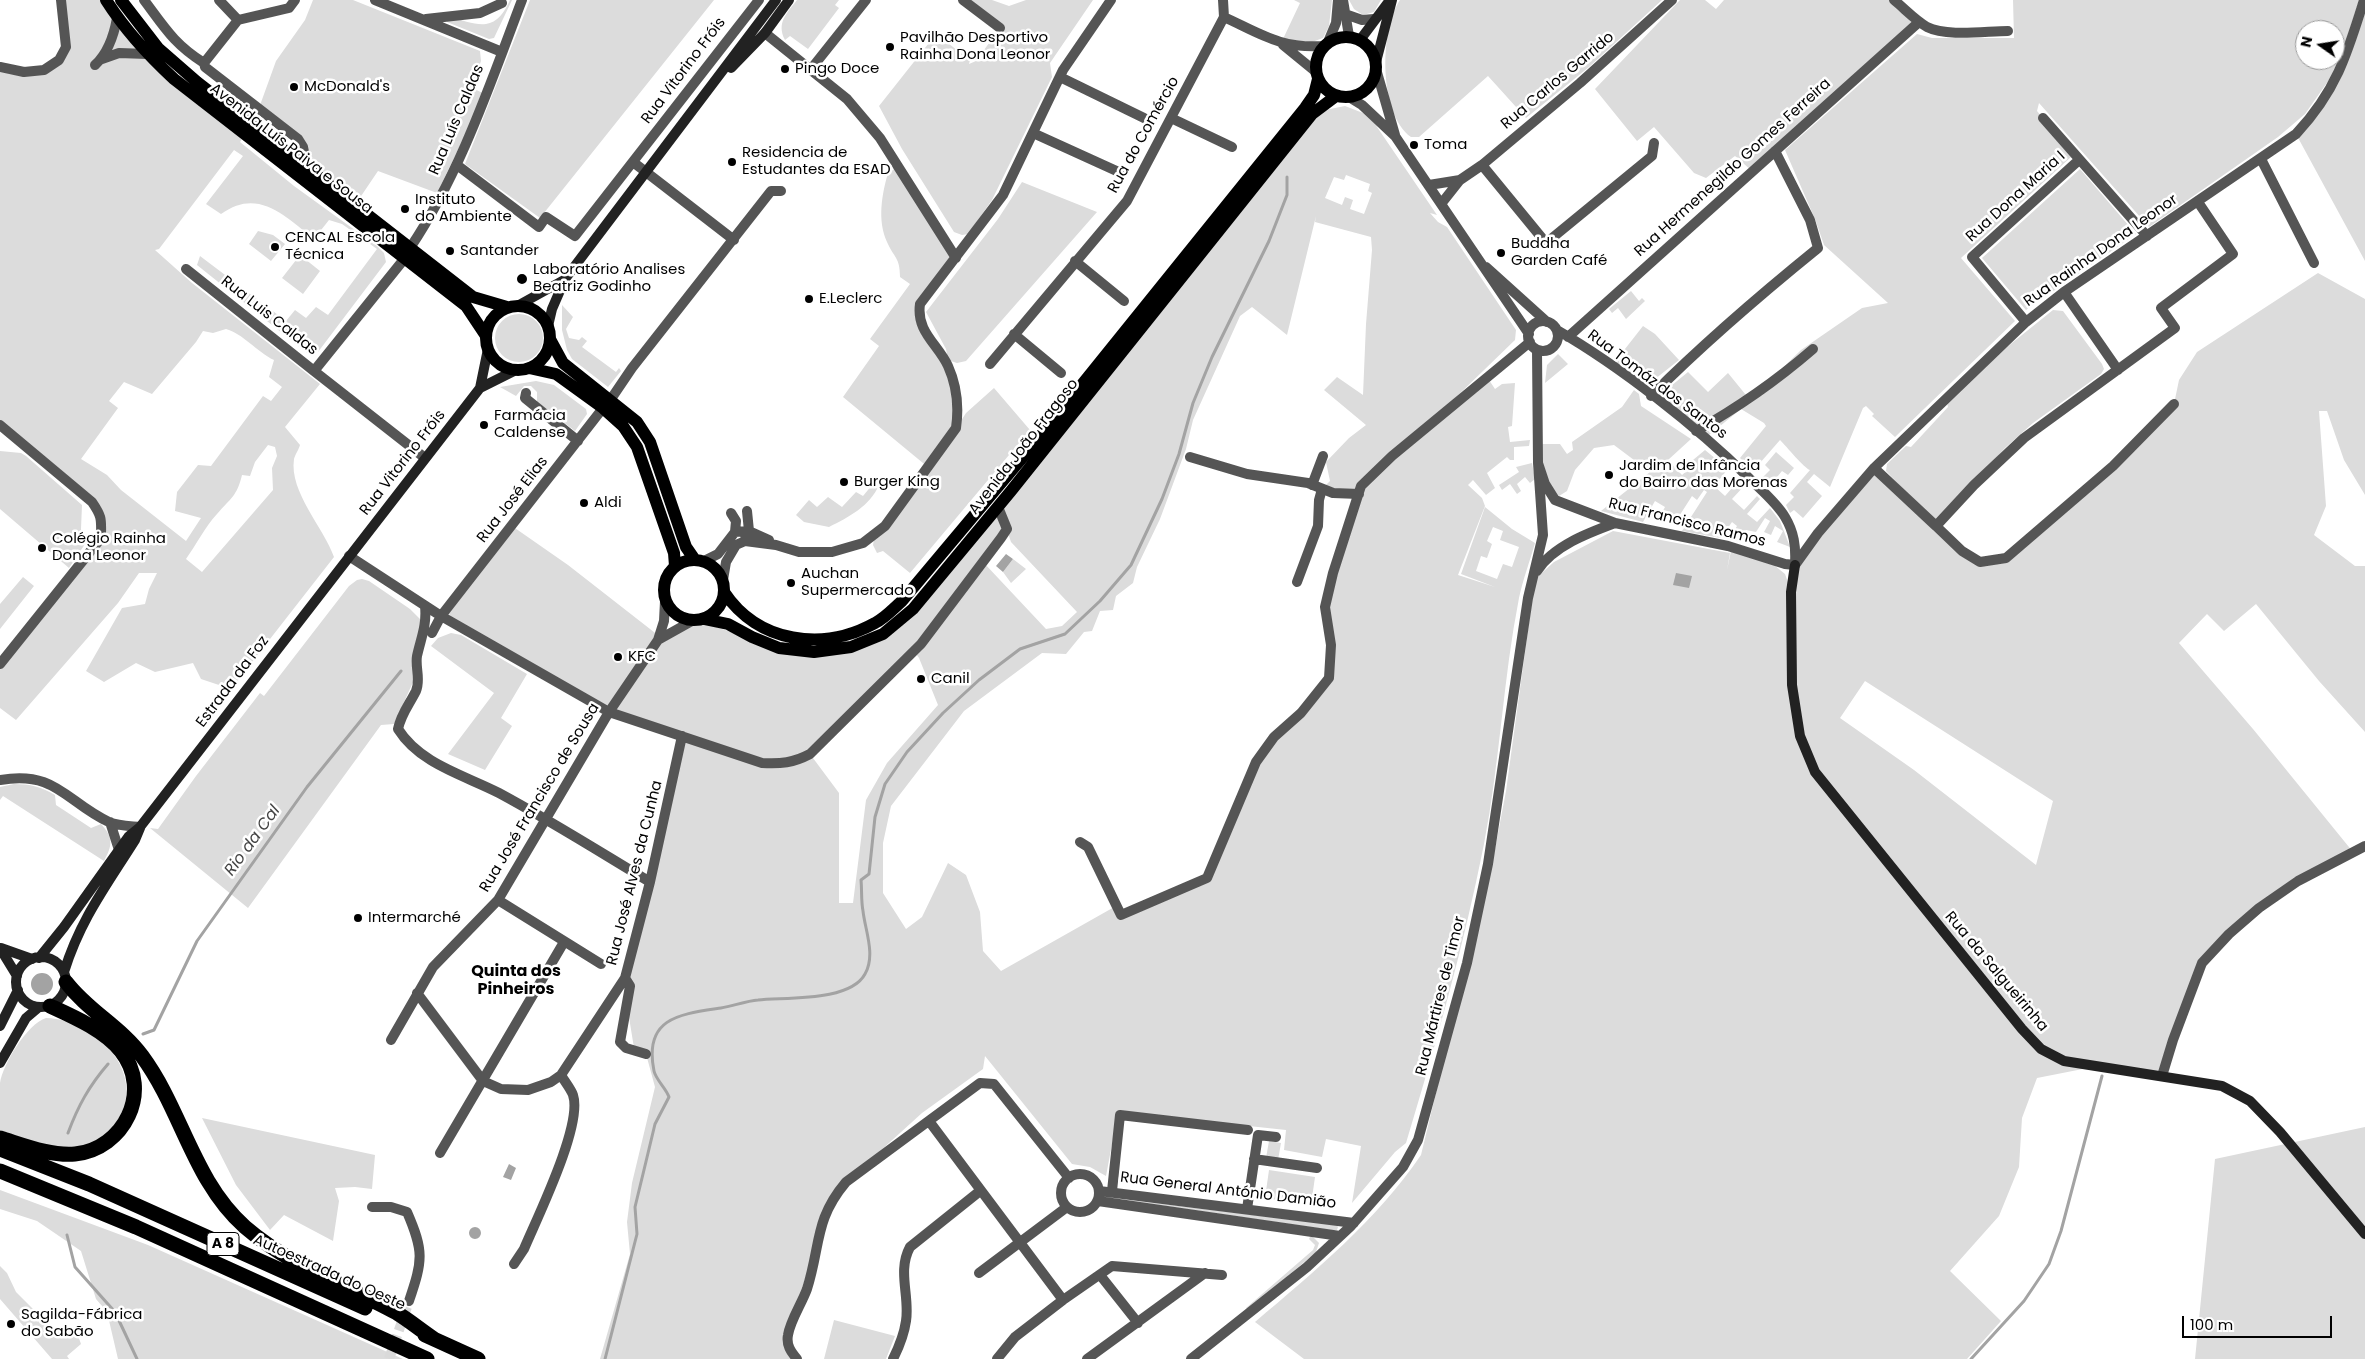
<!DOCTYPE html>
<html>
<head>
<meta charset="utf-8">
<style>
	body { margin:0 }
	#map { position:relative; width:2365px; height:1359px; overflow:hidden; background:#fff; font-family:Poppins,sans-serif }
	canvas { display:block }
	.north { position:absolute; left:2295px; top:20px; width:50px; height:50px; box-sizing:border-box; background:#fff; border:1px solid #999; border-radius:50%; rotate:283deg; font-size:14px; font-weight:700; line-height:20px; text-align:center; color:#000 }
	.north::after { content:''; display:block; margin:auto; width:18px; height:22px; background:#000; clip-path:polygon(50% 0,100% 100%,50% 72%,0 100%) }
	.scale { position:absolute; left:2182px; top:1316px; width:150px; height:22px; box-sizing:border-box; border:2px solid #000; border-top:0; padding-left:6px; font-size:15px; line-height:18px; white-space:nowrap; color:#000; -webkit-text-stroke:4px #fff; paint-order:stroke }
</style>
</head>
<body>
<div id="map">
<canvas width="2365" height="1359"></canvas>
<div class="north">N</div>
<div class="scale">100 m</div>
</div>
<script>
const context = document.querySelector('canvas').getContext('2d');
context.lineJoin = 'round';
function fillPath(path, color) { context.fillStyle = color; context.fill(path, 'evenodd'); }
function strokePath(path, color, width, dash) { context.strokeStyle = color; context.lineWidth = width; context.lineCap = dash ? 'butt' : 'round'; context.setLineDash(dash || []); context.stroke(path); }
function drawText(font, color, halo, rows, align = 'center') {
  context.font = font + ' Poppins,sans-serif'; context.lineWidth = 5; context.setLineDash([]); context.textBaseline = 'middle'; context.strokeStyle = halo; context.fillStyle = color; for (const [text, x, y, turn = 0] of rows) {
    context.save(); context.translate(x, y); context.rotate((+turn || 0) * Math.PI / 180); context.textAlign = isNaN(turn) ? turn : align; if (halo) context.strokeText(text, 0, 0); context.fillText(text, 0, 0); context.restore();
  }
}
const green = new Path2D(`
	M61 0H106L147 54 245 134 240 142 294 186 377 246 384 253 386 262 318 352 307 353 197 265 200 256 286 321 295 310 306 318 316 307 328 315 377 249 342 224 329 220 314 239C285 216 258 187 221 214L206 204 243 156 234 150 159 249 155 250 192 283 320 384 285 427 300 445C299 449 295 455 294 459 289 492 324 528 334 557L231 689 201 679 193 663 155 672 136 663 104 682 86 671 122 608 145 604 149 589 157 573H139L118 603 16 720 0 708V664L101 538 100 513 0 425V70L42 71 61 56ZM226 329C242 333 257 352 274 360L269 377 282 387 271 401 263 396 211 466 198 465 177 492 175 511 201 518 186 541 121 490 107 475 81 459 118 408 109 401 124 382 152 394 196 342 203 331 213 333ZM268 445 275 447 277 456 272 468 273 490 202 572 186 559C196 545 205 527 217 514 231 498 237 496 242 475L250 476 255 462Z
	M313 0H353L480 51 481 61 472 88 485 94 437 193 378 171 355 205 307 167 303 147 259 108 276 61 305 20Z
	M510 0H512L494 38 489 39 447 22 448 16C478 25 495 34 510 0Z
	M530 0H714L540 218 465 164Z
	M797 0H839L835 5 839 8 808 49 790 36 785 40C776 23 787 13 797 0Z
	M967 0H992L1009 6 1026 0H1093L1050 63 1052 77 992 200 968 234 962 235 954 232 902 149 879 106 936 34 970 60 969 64 976 61 1000 28Z
	M1294 0H1332L1329 26 1323 38 1312 42 1283 39 1300 3Z
	M1349 0H1381L1374 12 1363 15 1354 9Z
	M1400 0H1662L1589 67 1526 118 1488 76 1419 137H1411C1379 114 1379 31 1400 0Z
	M1680 0H1705L1716 9 1724 0H1893L1919 22 1752 171 1735 156 1706 178 1694 173 1654 127 1637 141 1595 89Z
	M2013 0H2359L2338 67 2305 114 2278 137 2149 227 2039 103 2037 111 2043 118 2040 122 2071 157 1961 258 2015 321 1895 437 1872 416 1874 414 1866 406 1863 408 1830 487 1814 474 1807 482 1822 496 1803 518 1794 510 1790 513 1786 505 1794 497 1790 493 1810 470C1804 468 1787 447 1780 440L1753 471 1740 458 1766 426 1764 423 1741 409 1709 435 1660 395 1688 372 1708 392 1728 373 1750 400 1801 350 1862 308 1888 303 1824 245 1815 219 1785 150 1917 34 1932 38H2014ZM2305 30H2335V60H2305Z
	M2365 0V261L2296 134 2316 111Z
	M1345 106 1363 113 1375 124 1437 215 1430 213 1438 222 1447 227 1516 330 1515 340 1421 431 1487 377 1495 389 1502 384 1515 383 1512 426 1508 427 1510 442 1530 440 1529 446 1514 447V460H1510L1507 457 1487 473 1495 488 1486 495 1473 480 1468 485 1482 498 1485 506 1458 575 1495 587 1461 574 1485 507 1512 529 1535 543C1530 561 1523 579 1519 598 1503 679 1500 762 1484 844 1464 945 1436 1044 1406 1143L1395 1152 1352 1203 1361 1146 1326 1139 1322 1157 1284 1150 1286 1130 1118 1112 1106 1176 1090 1167 1072 1164 985 1056 983 1069 922 1113 846 1182 816 1243 788 1335 797 1359H600L630 1254 627 1222 632 1183 655 1087 646 1054 634 1048 628 1011 627 977 684 739 609 712 451 617 447 610 512 526 568 565 659 636 692 621H698L779 648 851 647 913 609 1302 127 1325 110ZM1346 175 1370 184 1368 191 1372 193 1364 214 1350 209 1353 200 1345 197 1342 205 1325 198 1334 177 1344 180ZM1316 216 1315 222 1371 237 1372 250 1366 324 1363 395 1337 377 1324 390 1366 425 1349 438 1326 462 1330 481 1322 489 1358 494 1325 607 1329 678 1256 762 1207 878 1121 914 1116 906 1001 971 983 951 980 912 966 875 948 863 922 917 906 929 883 893V843L891 806 964 711 1042 653 1066 654 1084 632 1092 631 1100 611 1113 610 1116 596 1133 583 1137 567 1160 519 1186 449 1193 420 1240 316 1252 307 1287 335ZM1493 527 1503 531 1500 540 1519 547 1512 567 1503 564 1497 579 1476 571 1481 556 1487 558 1492 544 1487 541ZM1007 530 1011 542 1077 612 1062 626 1046 629 984 563ZM914 651 919 658 938 705 887 763 866 800 853 903H839V793L810 754Z
	M899 166 956 258 919 309 948 365 957 427 966 413 994 388 1030 430 910 573 883 551 877 553 873 545 875 534 929 468 843 397 879 346 870 339 910 284 900 277C900 257 894 258 887 242 877 220 882 194 888 173Z
	M2080 169 2136 234 2026 310 1982 258Z
	M1022 182 1097 212 966 361 957 363 948 360 946 349 926 312 998 219Z
	M258 231 273 235 285 244 271 261 249 244Z
	M300 255 320 271 303 294 282 278Z
	M2318 273 2365 299V495L2344 460 2327 411H2319L2326 506 2314 535 2355 566H2365V732L2319 681 2256 604 2224 631 2207 614 2179 643 2253 729 2353 852 2298 881 2202 963 2162 1076 2098 1066 2037 1078 2022 1118 2019 1167 1999 1216 1950 1271 2001 1321 1967 1359H1304L1255 1322C1314 1272 1377 1220 1421 1155L1495 849 1506 791 1535 579 1554 562 1613 531 1730 553 1727 570 1731 551 1774 565 1785 574 1791 591 1797 566 1874 471 1980 562 2006 558 2174 404 2179 380 2197 352ZM1865 681 2053 801 2036 865 1914 770 1840 718Z
	M1631 291 1639 301 1642 298 1645 301 1626 319 1618 308 1612 313 1609 309Z
	M562 305 573 317 566 329 569 338 579 340 582 337 587 341 582 347 616 372 619 368 621 371 608 387 572 359 567 350 562 330Z
	M2053 310 2063 311 2102 364 2104 369 2101 374 2033 423 2005 448 1936 524 1886 471 1887 464 1906 446 1911 447 1948 407 1947 403 2007 347Z
	M495 338a24 24 0 1 1 48 0a24 24 0 1 1-48 0Z
	M1643 326 1655 334 1679 360 1650 383 1641 382 1614 363Z
	M1558 354 1568 364 1545 383 1547 365Z
	M536 381 554 385 586 409 587 414 575 431 537 402V392L531 386H524L516 396 500 387Z
	M1634 390 1639 394 1641 406 1691 439 1668 460 1682 475 1696 463 1693 460 1705 450 1728 469 1714 486 1725 496 1739 480 1745 485 1732 499 1744 510 1757 496 1760 499 1747 514 1757 522 1770 508 1780 521 1790 547 1777 542 1783 531 1775 526 1771 535 1764 532 1770 521 1765 518 1756 532 1746 530 1741 542 1729 539 1737 526 1732 522 1721 538 1682 531 1707 492 1704 490 1697 500 1692 496 1676 521 1659 518 1665 507 1655 501 1643 522 1601 511 1650 472 1614 445 1594 448 1575 470 1567 491 1559 496C1541 489 1543 461 1541 444H1560L1567 454 1573 450 1572 442 1622 407Z
	M0 451 21 453 26 456 82 505 81 529 85 544 69 568 0 509Z
	M1776 452 1794 468 1788 475 1782 471 1769 487 1761 479 1770 470 1765 465Z
	M1532 463 1535 479 1530 483 1525 477 1517 484 1521 491 1517 494 1510 484 1502 490 1499 485 1519 472 1516 467Z
	M877 479 879 485C870 506 849 517 829 527L804 522 796 515 809 500 817 507 828 497 842 507 856 492 863 496Z
	M1013 559 1026 569 1011 583 1003 572Z
	M23 577 34 586 0 629V604Z
	M362 579 369 581 410 609 423 622 414 680 394 724 381 725 248 908 150 828 158 829 196 776 260 693 264 696 349 586 357 580Z
	M451 633 461 635 527 674 501 718 512 726 485 770 448 754 494 693 431 646 438 638Z
	M14 784C30 784 42 787 55 795L56 805 91 828 101 824C113 837 113 845 104 861L3 796 0 800V787Z
	M46 1018C100 1019 155 1082 110 1130 101 1140 91 1146 77 1147 51 1150 24 1139 0 1130 0 1115 0 1098 0 1083 3 1064 27 1024 46 1018Z
	M202 1118 375 1155 372 1189 355 1187 335 1188 339 1201 333 1241 284 1215 270 1230 236 1185Z
	M2365 1127V1359H2195L2215 1159Z
	M1269 1141 1281 1143 1278 1160 1266 1158Z
	M1269 1170 1315 1177 1311 1205 1265 1198Z
	M0 1190 148 1245 403 1359H118L107 1312 96 1299 81 1251 37 1221 0 1209Z
	M1104 1197 1337 1225 1338 1227 1337 1230H1331Z
	M1311 1235 1319 1243 1316 1252 1248 1310 1246 1308 1313 1250 1315 1245 1309 1239Z
	M0 1266 7 1273 16 1292 55 1331 75 1327 81 1344 67 1356 69 1359H52L0 1299Z
	M834 1320 895 1336 886 1359H824Z`);
const water = new Path2D(`
	M1006 554 1013 559 1003 572 996 566Z
	M1676 573 1692 576 1689 588 1673 585Z
	M31 984a11 11 0 1 1 22 0a11 11 0 1 1-22 0Z
	M509 1164 516 1168 511 1180 503 1177Z
	M469 1233a6 6 0 1 1 12 0a6 6 0 1 1-12 0Z`);
const stream = new Path2D(`
	M143 1034 154 1030 197 941 307 787 401 671
	M68 1133C78 1106 89 1086 108 1064
	M67 1235 75 1267 115 1312 137 1359
	M605 1359 637 1234 635 1207 643 1174 655 1124 669 1097C666 1088 656 1080 654 1071 643 1017 681 1014 721 1008 733 1006 746 1001 758 1000 785 997 850 1002 865 974 876 955 865 930 863 911 861 901 862 890 861 880L869 874 875 817 885 784 907 752 943 713 979 680 1020 649 1065 634 1100 601 1131 565 1162 499 1179 454 1193 403 1212 357 1269 241 1287 195V177
	M1971 1359 2024 1301 2049 1264 2061 1231 2102 1076`);
const streetTunnel = new Path2D(`
	M389 1359 409 1301`);
const street = new Path2D(`
	M144 0C165 28 174 44 204 63L205 67 298 139 303 147 307 167
	M219 0 238 20
	M375 0 502 52
	M963 0 1000 28
	M1343 0 1349 36
	M1894 0C1905 9 1915 20 1927 27 1947 37 1986 31 2008 31
	M1345 14 1362 20 1374 19
	M1224 17C1261 34 1281 49 1324 46
	M426 19 480 13 502 3
	M765 33 847 99 880 138 956 258
	M1328 42 1336 23 1338 0
	M1283 45 1316 72
	M102 59 119 53 147 54
	M204 63 238 20 289 8 295 0
	M95 65C108 53 114 35 117 18
	M0 67 24 72 44 70 59 60 66 47 61 0
	M811 69 866 0
	M1376 69 1395 135
	M1060 77 1144 118
	M1349 97 1362 105 1395 136 1529 334
	M1171 118 1232 147
	M2043 118 2147 236
	M1033 133 1121 173
	M2261 159 2314 263
	M633 162 734 240
	M457 165 539 227 546 217 575 236 759 0
	M1482 165 1546 243 1652 156 1654 143
	M1429 185 1460 180 1482 165 1580 83 1672 0
	M1441 204 1460 180
	M410 248C461 172 490 84 522 0
	M1075 261 1124 301
	M1486 267 1547 322
	M186 269 314 371 405 258
	M2064 292 2118 370
	M1528 336a15 15 0 1 1 30 0a15 15 0 1 1-30 0Z
	M2026 322 1972 257 2079 160
	M1557 330C1621 367 1696 426 1749 478 1761 490 1776 502 1785 517 1794 532 1796 546 1795 564
	M1014 334 1061 373
	M1568 337 1919 22
	M1537 350 1538 463 1545 484 1555 500 1615 523 1728 546 1785 564 1795 565
	M990 364 1127 201 1224 17 1223 0
	M314 371 425 458
	M526 393 525 398 578 441
	M1651 396C1704 343 1760 295 1818 248L1810 220 1775 151
	M611 399 632 368 771 191H781
	M0 425 92 502C103 518 101 520 101 538L0 664
	M1696 431C1739 407 1776 381 1813 349
	M1190 457 1247 474 1308 483 1333 493 1359 494
	M1874 468 1936 526 1974 485 2024 438 2175 328 2161 308 2233 254 2198 202
	M1312 485 1323 456
	M731 513 736 521 735 532
	M1936 526 1962 551 1980 562 2006 558 2113 466 2174 404
	M745 535 749 531 747 511
	M349 556 441 616 609 712 762 763C781 764 793 763 810 754L921 644 1001 538 1007 529 998 507
	M704 561 718 554 735 532 749 531 769 540
	M1795 565 1818 533 1874 468 2026 322 2064 292 2296 134C2336 91 2347 55 2364 0
	M1537 571C1553 546 1588 533 1615 523
	M723 580 726 562 736 545 745 541 776 545 799 552H832L863 543 885 526 956 428C959 407 957 386 948 366 938 344 916 332 920 304L1003 195 1063 70 1111 0
	M1297 582 1318 526 1319 500 1322 489
	M425 606C427 625 421 638 417 656 415 668 421 679 416 691 409 705 401 714 398 729 420 764 464 775 499 793 551 821 600 852 650 882
	M432 633 441 616 603 408
	M658 640 692 621
	M0 780C56 770 66 802 109 822 118 826 131 826 140 827
	M110 822 119 850
	M1080 842 1088 847 1121 915 1207 878 1256 762 1274 737 1301 713 1329 678 1331 645 1325 607 1333 573 1361 486 1392 456 1530 342
	M498 900 601 964
	M625 978 630 986 620 1042 626 1048 646 1054
	M417 993 483 1081 501 1089 528 1090 551 1082 561 1075 625 978 650 882 682 736
	M391 1040 433 967 498 900 609 712 658 640 664 621 665 601
	M2162 1076 2173 1040 2202 963 2229 934 2259 908 2298 881 2365 846
	M929 1121 1063 1300 1015 1337 997 1359
	M440 1153 564 942
	M1254 1159 1317 1168
	M1061 1193a19 19 0 1 1 38 0a19 19 0 1 1-38 0Z
	M1099 1191 1354 1223
	M1112 1191 1120 1115 1248 1130
	M1098 1201 1340 1236
	M372 1207H391L407 1212C424 1251 423 1260 409 1301
	M1247 1209 1258 1135 1276 1137
	M514 1264 524 1249C537 1218 583 1125 573 1095 571 1089 565 1082 561 1075
	M979 1273 1067 1207
	M1100 1275 1138 1323
	M1063 1300 1112 1266 1222 1275
	M797 1359C791 1352 786 1345 788 1335 790 1321 802 1303 807 1289 821 1245 814 1220 846 1182L980 1083 994 1084 1069 1178
	M893 1359C899 1347 904 1335 906 1321 910 1296 897 1271 910 1247L980 1191
	M1087 1359 1205 1273
	M1191 1359 1307 1267 1351 1226 1403 1167 1418 1140 1467 963 1488 864 1528 598 1543 535 1538 463`);
const secondary = new Path2D(`
	M1360 40 1390 0
	M1376 62 1392 0
	M731 68 765 33 789 0
	M519 305 564 280
	M548 326 552 309 565 279 776 0
	M480 388 488 349
	M1795 565 1791 592 1792 685 1800 736 1815 772 2022 1029 2041 1049 2064 1061 2222 1086 2250 1101 2280 1132 2365 1234
	M0 948 17 976
	M1 948 32 959
	M16 982a25 25 0 1 1 50 0a25 25 0 1 1-50 0Z
	M39 958 64 927 129 836 140 827 480 388 516 370
	M64 972C80 920 106 886 135 840L140 828
	M0 1026 18 990
	M0 1063 26 1018 39 1007`);
const primary = new Path2D(`
	M106 0C125 30 148 55 174 79L466 306 486 336
	M121 0 158 48 197 82 473 297 507 307
	M1316 67a30 30 0 1 1 60 0a30 30 0 1 1-60 0Z
	M486 338a32 32 0 1 1 64 0a32 32 0 1 1-64 0Z
	M550 339 563 363 637 422 650 442 686 547 695 560
	M529 368 556 374 603 408 623 426 637 447 674 553 675 566
	M664 590a30 30 0 1 1 60 0a30 30 0 1 1-60 0Z
	M724 592C758 643 823 652 875 623 885 618 894 608 902 601L1038 439 1305 108 1314 95 1318 79
	M704 619 728 624 752 637 779 648 814 652 851 647 883 634 913 609 1011 491 1312 114 1336 96`);
const highway = new Path2D(`
	M66 982C88 1011 121 1027 142 1056 182 1110 193 1181 245 1227 290 1266 346 1285 397 1313 410 1321 422 1331 434 1339
	M0 1138C23 1145 50 1156 75 1154 124 1149 153 1091 121 1051 104 1030 74 1017 50 1006
	M0 1149 89 1184 365 1308
	M0 1171 136 1227 427 1359
	M425 1335 478 1359`);
const markers = [
	[890,47,5,"#000"],
	[785,69,5,"#000"],
	[294,87,5,"#000"],
	[1414,145,5,"#000"],
	[732,162,5,"#000"],
	[405,209,5,"#000"],
	[275,247,5,"#000"],
	[450,251,5,"#000"],
	[1501,253,5,"#000"],
	[522,279,6,"#000"],
	[809,299,5,"#000"],
	[484,425,5,"#000"],
	[1609,475,5,"#000"],
	[844,482,5,"#000"],
	[584,503,5,"#000"],
	[42,548,5,"#000"],
	[791,583,5,"#000"],
	[618,657,5,"#000"],
	[921,679,5,"#000"],
	[358,918,5,"#000"],
	[11,1324,5,"#000"]
];
const shields = [
	[223,1244,32]
];
const shieldNames = [
	["A 8",223,1244]
];
const poiNames = [
	["Pavilhão Desportivo",900,38],
	["Rainha Dona Leonor",900,55],
	["Pingo Doce",795,69],
	["McDonald's",304,87],
	["Toma",1424,145],
	["Residencia de",742,153],
	["Estudantes da ESAD",742,170],
	["Instituto",415,200],
	["do Ambiente",415,217],
	["CENCAL Escola",285,238],
	["Técnica",285,255],
	["Buddha",1511,244],
	["Garden Café",1511,261],
	["Santander",460,251],
	["Laboratório Analises",533,270],
	["Beatriz Godinho",533,287],
	["E.Leclerc",819,299],
	["Farmácia",494,416],
	["Caldense",494,433],
	["Jardim de Infância",1619,466],
	["do Bairro das Morenas",1619,483],
	["Burger King",854,482],
	["Aldi",594,503],
	["Colégio Rainha",52,539],
	["Dona Leonor",52,556],
	["Auchan",801,574],
	["Supermercado",801,591],
	["KFC",628,657],
	["Canil",931,679],
	["Intermarché",368,918],
	["Sagilda-Fábrica",21,1315],
	["do Sabão",21,1332]
];
const streetNames = [
	["Rua Vitorino Fróis",684,71,-53],
	["Rua Carlos Garrido",1558,81,-40],
	["Rua Luís Caldas",457,120,-67],
	["Rua do Comércio",1144,135,-61],
	["Avenida Luís Paiva e Sousa",291,149,38],
	["Rua Hermenegildo Gomes Ferreira",1733,168,-42],
	["Rua Dona Maria I",2016,197,-42],
	["Rua Rainha Dona Leonor",2101,251,-35],
	["Rua Luis Caldas",269,316,38],
	["Rua Tomáz dos Santos",1657,385,37],
	["Avenida João Fragoso",1024,447,-52],
	["Rua Vitorino Fróis",403,463,-52],
	["Rua José Elias",513,500,-52],
	["Rua Francisco Ramos",1687,523,14],
	["Estrada da Foz",233,682,-53],
	["Rua José Francisco de Sousa",540,798,-59],
	["Rua José Alves da Cunha",635,873,-76],
	["Rua da Salgueirinha",1996,972,50],
	["Rua Mártires de Timor",1441,996,-76],
	["Rua General António Damião",1228,1191,7],
	["Autoestrada do Oeste",329,1273,24]
];
const waterNames = [
	["Rio da Cal",253,841,-54]
];
const neighbourhoodNames = [
	["Quinta dos",516,972],
	["Pinheiros",516,990]
];
fillPath(green, '#dcdcdc');
fillPath(water, '#a3a3a3');
strokePath(stream, '#a3a3a3', 3);
strokePath(streetTunnel, '#d9d9d9', 10, [10, 5]);
strokePath(street, '#555', 10);
strokePath(secondary, '#222', 10);
strokePath(primary, '#000', 12);
strokePath(highway, '#000', 15);
for (const [x, y, r, color] of markers) { const dot = new Path2D(); dot.arc(x, y, r, 0, 2 * Math.PI); context.fillStyle = color; context.fill(dot); strokePath(dot, '#fff', 2); }
for (const [x, y, w] of shields) { const box = new Path2D(); box.roundRect(x - w / 2, y - 11.5, w, 23, 4); context.fillStyle = '#fff'; context.fill(box); strokePath(box, '#000', 1); }
drawText('bold 14px', '#000', null, shieldNames);
drawText('15px', '#000', '#fff', poiNames, 'left');
drawText('15px', '#000', '#fff', streetNames);
drawText('italic 16px', '#444', '#fff', waterNames);
drawText('bold 16px', '#000', '#fff', neighbourhoodNames);
</script>
</body>
</html>
